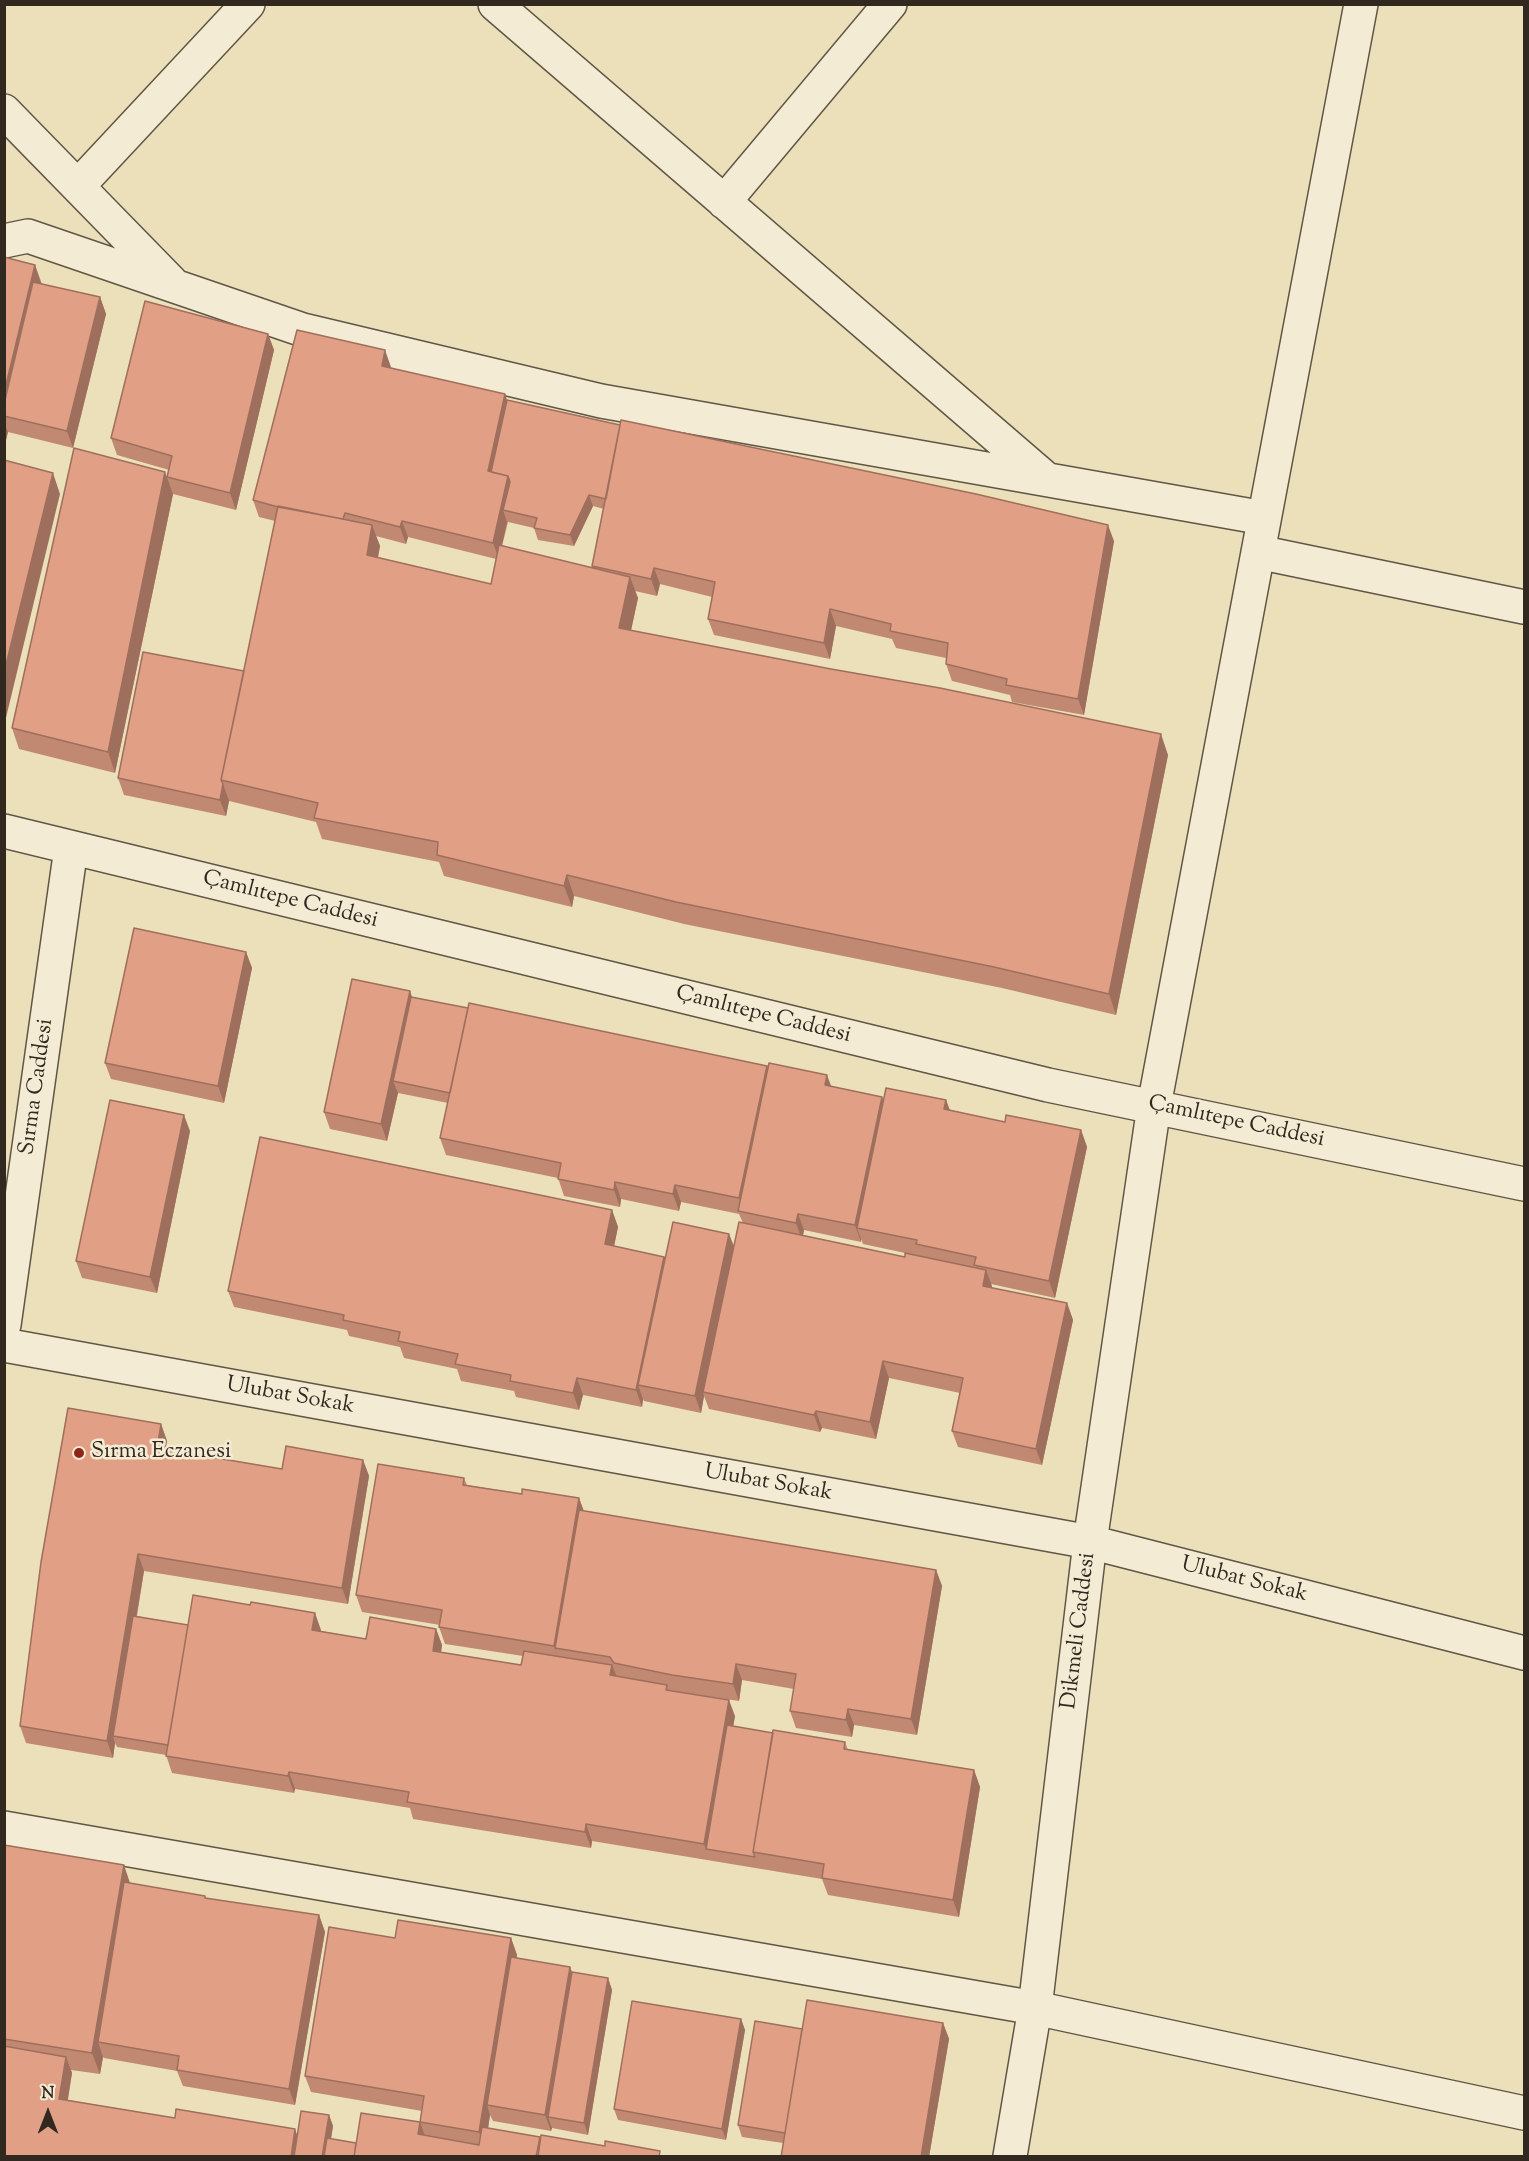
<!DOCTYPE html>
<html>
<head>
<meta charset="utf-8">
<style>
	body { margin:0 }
	#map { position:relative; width:1529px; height:2161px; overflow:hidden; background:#ece0bb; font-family:"Sorts Mill Goudy",serif }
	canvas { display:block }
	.frame { position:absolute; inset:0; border:6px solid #31281f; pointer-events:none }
	.north { position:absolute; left:18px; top:2083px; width:60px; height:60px; -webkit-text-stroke:4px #f3ebd3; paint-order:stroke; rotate:0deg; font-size:16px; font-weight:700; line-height:24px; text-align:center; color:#31281f }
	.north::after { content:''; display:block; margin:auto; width:21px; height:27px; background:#31281f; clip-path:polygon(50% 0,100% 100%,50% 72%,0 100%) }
</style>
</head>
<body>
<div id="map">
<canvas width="1529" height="2161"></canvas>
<div class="frame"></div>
<div class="north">N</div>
</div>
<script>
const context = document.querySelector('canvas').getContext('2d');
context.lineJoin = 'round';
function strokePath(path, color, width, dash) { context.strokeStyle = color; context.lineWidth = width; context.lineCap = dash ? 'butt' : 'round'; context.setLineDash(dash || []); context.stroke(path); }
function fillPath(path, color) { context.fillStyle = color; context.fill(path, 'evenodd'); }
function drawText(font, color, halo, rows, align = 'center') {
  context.font = font + ' "Sorts Mill Goudy",serif'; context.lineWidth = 5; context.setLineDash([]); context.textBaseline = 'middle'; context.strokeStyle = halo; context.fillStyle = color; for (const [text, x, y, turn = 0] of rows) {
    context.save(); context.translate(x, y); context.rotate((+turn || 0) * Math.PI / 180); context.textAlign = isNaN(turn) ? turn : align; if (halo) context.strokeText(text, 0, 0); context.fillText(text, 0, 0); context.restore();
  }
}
const minor = new Path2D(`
	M495 4 1045 478
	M4 111 171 282
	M78 186 248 4
	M724 202 890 4
	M4 241 28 236 303 330 601 401 1264 518
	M1258 552 1524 607
	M4 831 1048 1085 1524 1184
	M4 1325 71 848
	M4 1345 1090 1542 1524 1653
	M4 1828 1035 2008 1524 2113
	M1010 2156 1035 2008 1090 1542 1154 1106 1361 4`);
const wall = new Path2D(`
	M4 257 35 265 42 284 100 297 106 314 73 448 8 432 4 448Z
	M268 334 274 350 236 510 173 494 115 773 19 749 12 728 167 477 169 470 117 455 111 438Z
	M391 367V368L507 400 1114 541 1084 715 1012 702 1010 695 952 681 946 664V658L896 648 892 639 836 626 830 659 714 635 708 619 712 597 660 584 657 596 635 591 638 598 631 630 1168 755 1116 1015 1002 988 684 924 574 896 572 907 444 876 439 862 322 839 316 822 229 801 226 816 124 795 118 778 244 671 275 521 259 517 253 500ZM593 506 604 509 592 566 593 568 502 546 508 522 534 528 538 540 574 546ZM376 536 406 544 408 537 496 559 491 584 378 558 380 546Z
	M246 952 252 968 224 1103 111 1079 105 1063Z
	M410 991 411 997 768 1069 831 1086 884 1102 946 1100 950 1110 1005 1122 1081 1130 1087 1147 1055 1298 991 1284V1288L1067 1303 1073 1320 1042 1465 958 1447 952 1431 960 1393 889 1378 876 1439 822 1428 820 1432 709 1409 704 1396 701 1413 644 1401 643 1399 642 1407 583 1395 579 1410 516 1397 514 1391 461 1381 457 1369 404 1358 400 1347 349 1336 347 1330 234 1307 228 1291 612 1210 618 1227 614 1246 664 1257 665 1259 729 1234 734 1246 743 1223 739 1214 681 1202 679 1211 621 1199 620 1207 564 1196 558 1178 446 1155 440 1138 448 1103 398 1093 387 1141 330 1129 324 1112ZM804 1230 861 1242V1239L863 1244 905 1253V1257L803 1235Z
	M190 1131 157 1293 82 1278 76 1261Z
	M161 1424 167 1441 165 1450 282 1469 363 1460 369 1476 348 1604 144 1571 137 1616 188 1625 321 1630V1631L366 1639 436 1629 442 1645 441 1652 521 1665 523 1656 445 1644 439 1627 440 1625 362 1612 356 1595 464 1478 467 1485 522 1494 579 1498 584 1511 936 1570 942 1586 917 1735 854 1725 852 1737 796 1728 790 1711 794 1689 742 1680 739 1701 679 1692 735 1716 733 1726 773 1733 845 1742 848 1750 974 1770 980 1787 959 1917 828 1895 822 1879 592 1841 591 1848 413 1819 410 1808 295 1789 294 1793 172 1773 166 1755 117 1747 115 1743 113 1758 26 1743 20 1726Z
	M4 1845 130 1883 205 1896 206 1898 319 1915 325 1932 295 2105 183 2086 177 2071 104 2058 103 2057 100 2074 71 2070 72 2073 68 2100 175 2118 297 2135 329 2115 333 2126 331 2139 356 2143 420 2122 422 2111 311 2092 305 2076 395 1938H511L517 1955V1958L570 1967 572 1972 608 1978 612 1990 588 2135 552 2128 551 2131 493 2121 490 2115 488 2128 540 2137V2139L662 2157H4Z
	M741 2019 745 2030 726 2140 618 2120 614 2109Z
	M943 2023 949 2039 929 2157H781L783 2143 742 2137 738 2125 802 2029Z`);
const shadedWall = new Path2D(`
	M35 265 42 286 4 416V393Z
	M100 297 106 314 73 448 67 431Z
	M268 334 274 350 236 510 230 493Z
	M385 350 391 367 388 382 382 366Z
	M505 394 511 411 496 478 488 471Z
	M4 422 8 432 4 448Z
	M165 472 173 494 115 773 108 752Z
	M53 473 60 494 4 726V673Z
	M508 476 514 493 503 510 507 522 499 559 493 543Z
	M589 495 593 506 574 546 570 535Z
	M402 521 408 537 406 544 400 527Z
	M372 525 380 546 374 576 367 555Z
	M1108 525 1114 541 1084 715 1078 699Z
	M654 568 660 584 657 596 651 579Z
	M630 577 638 598 627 649 619 628Z
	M830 609 836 626 830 659 824 643Z
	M1161 734 1168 755 1116 1015 1109 994Z
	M223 784 229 801 226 816 220 800Z
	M567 875 574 896 572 907 564 886Z
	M246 952 252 968 224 1103 218 1086Z
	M410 991 416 1008 393 1081 398 1093 387 1141 381 1124Z
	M767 1066 773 1083 744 1212 739 1198Z
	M827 1075 833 1091 825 1085Z
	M882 1097 888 1113 857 1228 861 1239V1242L855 1225Z
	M946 1100 952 1117 944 1109Z
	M184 1115 190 1131 157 1293 150 1277Z
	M1081 1130 1087 1147 1055 1298 1049 1281Z
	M615 1182 621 1199 620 1207 614 1190Z
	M675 1185 681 1202 679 1211 673 1194Z
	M612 1210 618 1227 611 1261 605 1244Z
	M798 1214 804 1230 802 1240 796 1223Z
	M729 1234 735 1250 703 1392 704 1396 701 1413 695 1396Z
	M664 1257 670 1274 638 1385 643 1399 642 1407 636 1390Z
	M986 1270 992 1286 989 1302 983 1286Z
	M1067 1303 1073 1320 1042 1465 1036 1449Z
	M883 1361 889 1378 876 1439 870 1422Z
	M577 1378 583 1395 579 1410 573 1393Z
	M816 1411 822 1428 820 1432 814 1415Z
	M161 1424 167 1441 163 1465 157 1448Z
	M363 1460 369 1476 348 1604 342 1588Z
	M579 1498 585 1515 555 1648 560 1662 554 1646Z
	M138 1554 144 1571 116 1736H113L115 1743 113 1758 107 1741Z
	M936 1570 942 1586 917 1735 911 1719Z
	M315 1613 321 1630 318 1646 312 1630Z
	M436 1629 442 1645 439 1667 433 1651Z
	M736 1664 742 1680 739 1701 733 1684Z
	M612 1665 619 1682 610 1675Z
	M729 1700 735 1716 712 1850 706 1849 704 1844Z
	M848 1709 854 1725 852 1737 846 1720Z
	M974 1770 980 1787 959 1917 953 1900Z
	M289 1772 295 1789 294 1793 288 1776Z
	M586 1824 592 1841 591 1848 585 1832Z
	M124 1865 131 1886 98 2042 103 2057 100 2074 92 2053Z
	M319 1915 325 1932 295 2105 289 2089Z
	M511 1938 517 1955 492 2106 487 2105 490 2115 485 2149 479 2132Z
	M570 1967 576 1984 548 2117 552 2128 551 2131 545 2115Z
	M608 1978 612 1990 588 2135 584 2123Z
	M741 2019 745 2030 726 2140 722 2129Z
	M943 2023 949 2039 929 2157H921Z
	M66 2057 72 2073 65 2115 59 2099Z
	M329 2115 333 2126 328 2157H322Z
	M420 2122 426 2139 418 2134Z
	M295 2129 301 2146 300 2157H291Z`);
const building = new Path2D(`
	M4 257 35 265 4 393Z
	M33 282 100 297 67 431 4 416V404Z
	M145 301 268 334 230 493 167 477 172 456 111 438Z
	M297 330 385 350 382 366 505 394 488 471 508 476 493 543 402 521 400 527 345 513 343 519 278 507 253 500Z
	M507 400 620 425 606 499 589 495 570 535 534 528 537 518 503 510 510 482 508 476 491 472Z
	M621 420 976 494 1108 525 1078 699 1006 685 1007 679 946 664 948 643 890 631 891 624 830 609 824 643 708 619 715 582 654 568 651 579 592 566Z
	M74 448 165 472 108 752 12 728Z
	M4 460 53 473 4 673Z
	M278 506 372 525 367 555 491 584 499 545 630 577 619 628 831 669 940 688 1161 734 1109 994 994 967 676 902 567 875 564 886 437 855 438 842 314 818 318 803 221 780Z
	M143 652 244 671 221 780 223 784 220 800 118 778Z
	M134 928 246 952 218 1086 105 1063Z
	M352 979 410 991 381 1124 324 1112Z
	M411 997 468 1008 450 1093 393 1081Z
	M469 1003 767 1066 739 1198 675 1185 673 1194 615 1182 614 1190 558 1179 561 1163 440 1138Z
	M769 1063 827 1075 825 1085 882 1097 855 1225 798 1214 796 1223 738 1211Z
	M886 1088 946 1100 944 1109 1005 1122 1006 1115 1081 1130 1049 1281 974 1265 976 1257 916 1244 917 1240 857 1228Z
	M110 1100 184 1115 150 1277 76 1261Z
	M260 1137 612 1210 605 1244 664 1257 636 1390 577 1378 573 1393 510 1381 511 1375 455 1364 458 1354 398 1341 400 1332 343 1320 344 1315 228 1291Z
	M673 1222 729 1234 695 1396 638 1385Z
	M739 1222 905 1257V1253L986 1270 983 1286 1067 1303 1036 1449 952 1431 963 1378 883 1361 870 1422 816 1411 814 1415 703 1392Z
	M68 1408 161 1424 157 1448 282 1469 286 1446 363 1460 342 1588 138 1554 107 1741 20 1726 41 1562Z
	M378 1464 464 1478 463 1485 522 1494V1489L579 1498 554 1646 439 1627 442 1610 356 1595Z
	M579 1510 936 1570 911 1719 848 1709 846 1720 790 1711 796 1674 736 1664 733 1684 672 1675 614 1663 610 1657 555 1648Z
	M193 1595 250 1605 251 1602 315 1613 312 1630 366 1639 370 1617 436 1629 433 1651 521 1665 524 1651 612 1665 610 1675 667 1685 666 1690 729 1700 704 1844 586 1824 585 1832 407 1802 409 1792 289 1772 288 1776 166 1756Z
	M133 1616 188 1625 168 1745 113 1736Z
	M727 1725 773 1733 753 1852 755 1857 706 1849Z
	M773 1730 845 1742 844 1749 974 1770 953 1900 822 1878 824 1864 753 1852Z
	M4 1845 124 1865 92 2053 4 2039Z
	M124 1882 205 1896V1898L319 1915 289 2089 177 2070 179 2056 98 2042Z
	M398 1920 511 1938 479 2132 420 2122 424 2096 305 2076 329 1927 395 1938Z
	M511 1957 570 1967 545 2115 487 2105Z
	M572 1972 608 1978 584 2123 548 2117Z
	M807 2000 943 2023 921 2157H781Z
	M632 2001 741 2019 722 2129 614 2109Z
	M755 2021 802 2029 785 2133 738 2125Z
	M4 2046 66 2057 59 2099 175 2118 176 2109 295 2129 291 2157H4Z
	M301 2111 329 2115 322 2157H294Z
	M361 2113 420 2122 418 2134 479 2145 482 2127 540 2137 536 2157H354Z
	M541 2135 605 2146V2141L660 2151 659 2157H538Z
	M327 2138 356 2143 354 2157H324Z`);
const markers = [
	[79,1453,6,"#8f2418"]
];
const streetNames = [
	["Çamlıtepe Caddesi",290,901,14],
	["Çamlıtepe Caddesi",763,1016,14],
	["Sırma Caddesi",38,1087,-82],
	["Çamlıtepe Caddesi",1236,1123,12],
	["Ulubat Sokak",290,1397,10],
	["Ulubat Sokak",768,1484,10],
	["Ulubat Sokak",1244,1581,14],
	["Dikmeli Caddesi",1080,1631,-83]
];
const poiNames = [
	["Sırma Eczanesi",91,1453]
];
strokePath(minor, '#605646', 36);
strokePath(minor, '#f3ebd3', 33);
fillPath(wall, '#c28972');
fillPath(shadedWall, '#9e6f5d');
fillPath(building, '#e19f85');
strokePath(building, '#9e6f5d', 1.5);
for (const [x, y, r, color] of markers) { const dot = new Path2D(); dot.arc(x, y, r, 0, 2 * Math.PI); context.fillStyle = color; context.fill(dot); strokePath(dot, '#f3ebd3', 2); }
drawText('22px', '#31281f', '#f3ebd3', streetNames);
drawText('22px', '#31281f', '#f3ebd3', poiNames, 'left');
</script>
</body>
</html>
